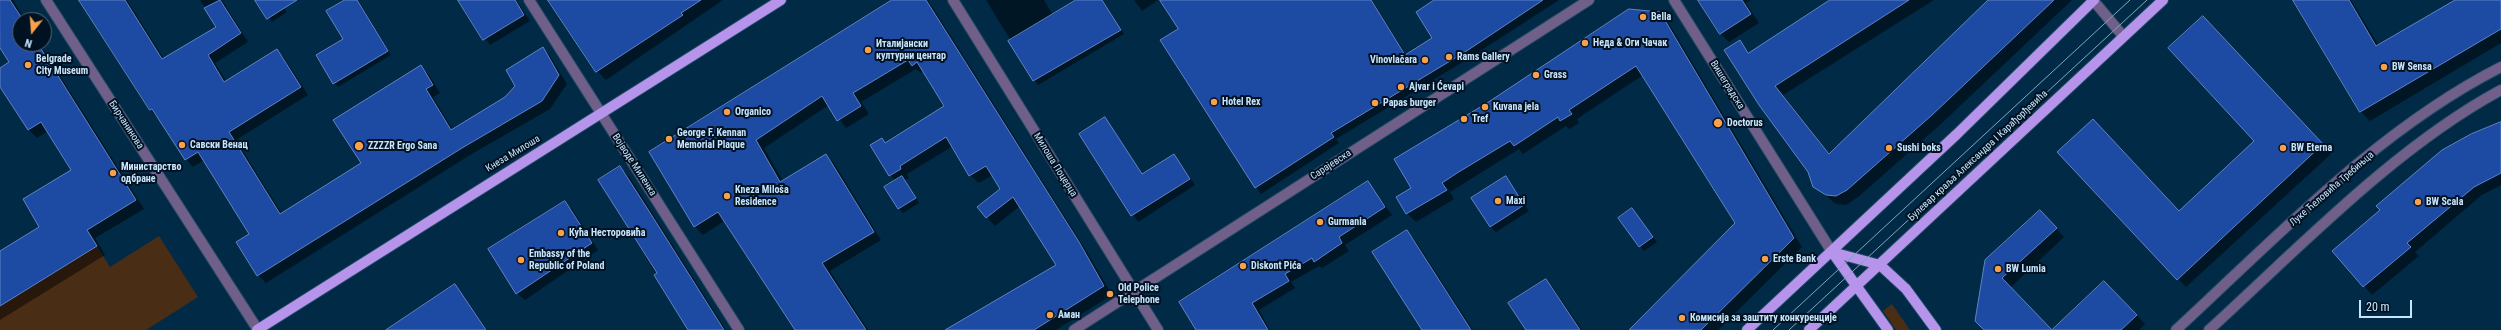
<!DOCTYPE html>
<html>
<head>
<meta charset="utf-8">
<style>
	body { margin:0 }
	#map { position:relative; width:2501px; height:330px; overflow:hidden; background:#002a45; font-family:"Roboto Condensed",sans-serif }
	canvas { display:block }
	.north { position:absolute; left:12px; top:12px; width:40px; height:40px; box-sizing:border-box; background:#001222; border:1px solid #506679; border-radius:50%; rotate:197deg; font-size:11px; font-weight:700; line-height:16px; text-align:center; color:#c8e5fc }
	.north::after { content:''; display:block; margin:auto; width:14px; height:18px; background:#f8a04b; clip-path:polygon(50% 0,100% 100%,50% 72%,0 100%) }
	.scale { position:absolute; left:2359px; top:300px; width:53px; height:18px; box-sizing:border-box; border:2px solid #c8e5fc; border-top:0; padding-left:5px; font-size:12px; line-height:14px; white-space:nowrap; color:#c8e5fc; -webkit-text-stroke:3px #001222; paint-order:stroke }
</style>
</head>
<body>
<div id="map">
<canvas width="2501" height="330"></canvas>
<div class="north">N</div>
<div class="scale">20 m</div>
</div>
<script>
const context = document.querySelector('canvas').getContext('2d');
context.lineJoin = 'round';
function fillPath(path, color) { context.fillStyle = color; context.fill(path, 'evenodd'); }
function strokePath(path, color, width, dash) { context.strokeStyle = color; context.lineWidth = width; context.lineCap = dash ? 'butt' : 'round'; context.setLineDash(dash || []); context.stroke(path); }
function drawText(font, color, halo, rows, align = 'center') {
  context.font = font + ' "Roboto Condensed",sans-serif'; context.lineWidth = 4; context.setLineDash([]); context.textBaseline = 'middle'; context.strokeStyle = halo; context.fillStyle = color; for (const [text, x, y, turn = 0] of rows) {
    context.save(); context.translate(x, y); context.rotate((+turn || 0) * Math.PI / 180); context.textAlign = isNaN(turn) ? turn : align; if (halo) context.strokeText(text, 0, 0); context.fillText(text, 0, 0); context.restore();
  }
}
const green = new Path2D(`
	M159 236 198 297 146 330H0V306L97 246 110 267Z
	M1892 304 1910 330H1896L1883 311Z`);
const shadow = new Path2D(`
	M0 0H13L25 20H20V44H40L144 209 95 238 105 255 0 320V253L41 227 73 170 48 131 37 138 29 130 0 86V69L10 63 0 47Z
	M80 0H127L164 59 218 27 200 0H222L248 42 215 63 226 81 276 50 284 58 308 95 236 140 282 214 362 164 421 67 429 75 440 93 433 97 453 130 505 98 543 48 550 56 567 84 550 109 470 155 266 283 258 275 251 234 204 160 193 167 186 159 158 118 150 110Z
	M256 0H279L287 12 272 22Z
	M347 0H358L391 55 338 87 334 83 344 39Z
	M465 0H516L530 21 490 45 461 2Z
	M549 0H723L606 80 597 71Z
	M895 0H928L1087 252 1112 295 1056 330H947L1057 265 1020 206 995 226 987 217 978 207 1002 189 993 175 979 183 970 175 953 146 907 174 909 178 905 180 919 203 903 213 899 208 895 181 871 146 882 139 887 144 946 106 924 71 921 73 916 69 861 102 869 114 846 128 829 105 764 148 783 181 826 155 834 163 881 240 830 271 868 330H796L726 220 703 235 695 227 650 153Z
	M986 0H1044L1053 15 1078 0H1103L1124 34 1038 85Z
	M1134 0H1158L1142 11Z
	M1161 0H1372L1406 55 1434 38 1435 0H1559L1471 57 1336 139 1339 143 1261 194 1161 40 1179 29Z
	M1699 0H1751L1746 3 1759 23 1729 42 1720 33Z
	M1833 0H1934L1783 95 1830 154 1990 0H2072L1941 124 1857 198 1846 205 1836 204 1814 186 1809 172 1739 42 1750 53Z
	M2294 0H2351L2379 46 2457 0H2501V43L2370 121 2360 111Z
	M1659 13 1668 22 1802 247 1718 330H1629L1736 223 1643 75 1577 119 1579 123 1569 129 1566 126 1523 154 1519 149 1450 192 1454 199 1416 222 1407 213 1398 197Z
	M2211 26 2331 154 2186 287 2178 279 2179 212 2256 141Z
	M1105 118 1143 175 1174 155 1195 185 1138 222 1080 134Z
	M2501 124V185L2482 195 2415 252 2419 256 2372 295 2333 251Z
	M620 167 629 176 726 330H690L599 180Z
	M1505 177 1529 211 1496 232 1490 227Z
	M1368 182 1392 215 1345 245 1349 251 1322 268 1319 266 1291 282 1295 288 1259 310 1270 330H1198Z
	M565 202 572 209 598 250 525 300 517 293Z
	M1632 210 1657 242 1644 251 1619 219Z
	M2048 220 2064 237 2010 288 2051 330H1985L1986 260Z
	M1407 231 1415 240 1473 330H1424Z
	M1546 280 1554 289 1582 330H1527Z
	M455 285 487 330H388Z
	M2113 290 2145 324 2139 330H2054Z`);
const building = new Path2D(`
	M0 0H10L23 20H20V44H38L136 200 87 230 97 246 0 306V251L39 227 23 199 71 170 41 122 28 130 0 87V68L9 62 0 48Z
	M79 0H125L162 59 216 27 204 8 220 0 241 33 208 55 224 82 277 49 301 87 229 132 280 214 361 163 333 120 421 65 433 85 426 89 451 130 505 97 515 86 506 70 543 47 559 75 542 101 462 148 257 276 236 242 249 234 198 152 185 160 152 109 150 110Z
	M255 0H297L267 19Z
	M345 0H357L388 51 333 84 316 55 343 39 326 11Z
	M458 0H515L524 15 483 40Z
	M548 0H701L681 13 683 15 596 72Z
	M892 0H926L1079 242 1104 286 1034 330H945L1056 265 1013 197 986 218 977 207 1000 189 986 166 969 176 946 137 900 166 901 169 889 176 870 145 882 138 885 143 944 106 917 62 912 66 908 60 853 93 861 106 837 121 822 96 756 140 780 182 826 154 874 232 822 263 866 330H795L718 212 694 227 649 152Z
	M1076 0H1102L1121 30 1033 81 1008 41Z
	M1160 0H1371L1405 55 1432 38 1416 12 1434 0H1543L1465 52 1331 133 1334 137 1255 188 1160 40 1178 29Z
	M1698 0H1742L1751 14 1720 34Z
	M1830 0H1909L1775 86 1829 154 1988 0H2054L1932 115 1847 190 1836 196 1826 195 1813 187 1808 172 1759 105 1724 50 1740 40 1748 53Z
	M2293 0H2349L2376 46 2455 0H2501V29L2360 112Z
	M1629 9 1660 12 1794 238 1701 330H1629L1735 223 1636 66 1569 110 1572 114 1560 121 1558 117 1514 146 1510 141 1457 173 1442 183 1447 190 1406 214 1396 197 1411 188 1394 159 1487 103Z
	M2203 16 2323 144 2177 280 2057 152 2093 119 2179 211 2254 141 2168 48Z
	M1105 117 1142 174 1174 154 1190 179 1131 216 1079 134Z
	M2501 122V173L2474 187 2407 243 2411 247 2363 287 2332 251 2380 210 2376 206 2442 150 2471 134Z
	M620 166 654 219 724 330H688L654 275 657 273 598 180Z
	M902 176 916 198 898 209 884 187Z
	M1506 176 1524 205 1490 227 1471 198Z
	M1368 181 1385 207 1339 237 1342 243 1314 262 1312 258 1285 274 1289 281 1252 303 1268 330H1196L1179 302Z
	M565 201 592 243 516 294 488 249Z
	M1632 208 1653 237 1639 247 1618 218Z
	M2040 210 2057 228 2002 278 2052 330H1984L1975 321 1985 260Z
	M1407 230 1471 330H1422L1372 252Z
	M1546 279 1580 330H1526L1508 303Z
	M2104 281 2137 315 2121 330H2052Z
	M455 284 486 330H386Z`);
const minor = new Path2D(`
	M46 0 258 330
	M529 0 739 330
	M953 0 1158 330
	M1674 0 1832 252
	M2093 0 2123 36
	M1074 330 1589 0
	M2176 330C2277 237 2377 130 2501 67
	M2209 330C2298 249 2395 147 2501 90`);
const major = new Path2D(`
	M1832 252 1880 265 1906 289 1936 330
	M1832 252 1888 330
	M257 330 781 0
	M1747 330 1957 134 2094 0
	M1809 330 2163 0`);
const tram = new Path2D(`
	M1773 330 2130 0
	M1789 330 2147 0`);
const markers = [
	[1643,17,4,"#f8a04b"],
	[1585,43,4,"#f8a04b"],
	[868,50,4,"#f8a04b"],
	[1449,57,4,"#f8a04b"],
	[1425,60,4,"#f8a04b"],
	[28,65,4,"#f8a04b"],
	[2384,67,4,"#f8a04b"],
	[1536,75,4,"#f8a04b"],
	[1401,87,4,"#f8a04b"],
	[1214,102,4,"#f8a04b"],
	[1375,103,4,"#f8a04b"],
	[1485,107,4,"#f8a04b"],
	[727,112,4,"#f8a04b"],
	[1464,119,4,"#f8a04b"],
	[1718,123,5,"#f8a04b"],
	[669,139,4,"#f8a04b"],
	[182,145,4,"#f8a04b"],
	[359,146,5,"#f8a04b"],
	[1889,148,4,"#f8a04b"],
	[2283,148,4,"#f8a04b"],
	[113,173,4,"#f8a04b"],
	[727,196,4,"#f8a04b"],
	[1498,201,4,"#f8a04b"],
	[2418,202,4,"#f8a04b"],
	[1320,222,4,"#f8a04b"],
	[561,233,4,"#f8a04b"],
	[1765,259,4,"#f8a04b"],
	[521,260,4,"#f8a04b"],
	[1243,266,4,"#f8a04b"],
	[1998,269,4,"#f8a04b"],
	[1110,294,4,"#f8a04b"],
	[1050,315,4,"#f8a04b"],
	[1682,318,4,"#f8a04b"]
];
const poiNames = [
	["Bella",1651,17],
	["Неда & Оги Чачак",1593,43],
	["Италијански",876,44],
	["културни центар",876,56],
	["Rams Gallery",1457,57],
	["Belgrade",36,59],
	["City Museum",36,71],
	["Vinovlačara",1417,60,"right"],
	["BW Sensa",2392,67],
	["Grass",1544,75],
	["Ajvar i Ćevapi",1409,87],
	["Hotel Rex",1222,102],
	["Papas burger",1383,103],
	["Kuvana jela",1493,107],
	["Organico",735,112],
	["Tref",1472,119],
	["Doctorus",1727,123],
	["George F. Kennan",677,133],
	["Memorial Plaque",677,145],
	["Савски Венац",190,145],
	["ZZZZR Ergo Sana",368,146],
	["Sushi boks",1897,148],
	["BW Eterna",2291,148],
	["Министарство",121,167],
	["одбране",121,179],
	["Kneza Miloša",735,190],
	["Residence",735,202],
	["Maxi",1506,201],
	["BW Scala",2426,202],
	["Gurmania",1328,222],
	["Кућа Несторовића",569,233],
	["Embassy of the",529,254],
	["Republic of Poland",529,266],
	["Erste Bank",1773,259],
	["Diskont Pića",1251,266],
	["BW Lumia",2006,269],
	["Old Police",1118,288],
	["Telephone",1118,300],
	["Аман",1058,315],
	["Комисија за заштиту конкуренције",1690,318]
];
const streetNames = [
	["Вишеградска",1727,85,58],
	["Бирчанинова",126,125,57],
	["Кнеза Милоша",513,154,-31],
	["Булевар краља Александра I Карађорђевића",1978,156,-43],
	["Војводе Миленка",634,165,57],
	["Милоша Поцерца",1055,165,58],
	["Сарајевска",1331,165,-33],
	["Луке Ћеловића Требињца",2332,189,-41]
];
fillPath(green, '#492e15');
fillPath(shadow, '#0007');
fillPath(building, '#1d4aa2');
strokePath(building, '#5f84c6', 1);
strokePath(minor, '#204862', 12);
strokePath(major, '#204862', 12);
strokePath(minor, '#6f5f89', 10);
strokePath(major, '#b794ec', 10);
strokePath(tram, '#83a4bc', 1);
for (const [x, y, r, color] of markers) { const dot = new Path2D(); dot.arc(x, y, r, 0, 2 * Math.PI); context.fillStyle = color; context.fill(dot); strokePath(dot, '#001222', 1.5); }
drawText('bold 10px', '#c8e5fc', '#001222', poiNames, 'left');
drawText('10px', '#c8e5fc', '#001222', streetNames);
</script>
</body>
</html>
